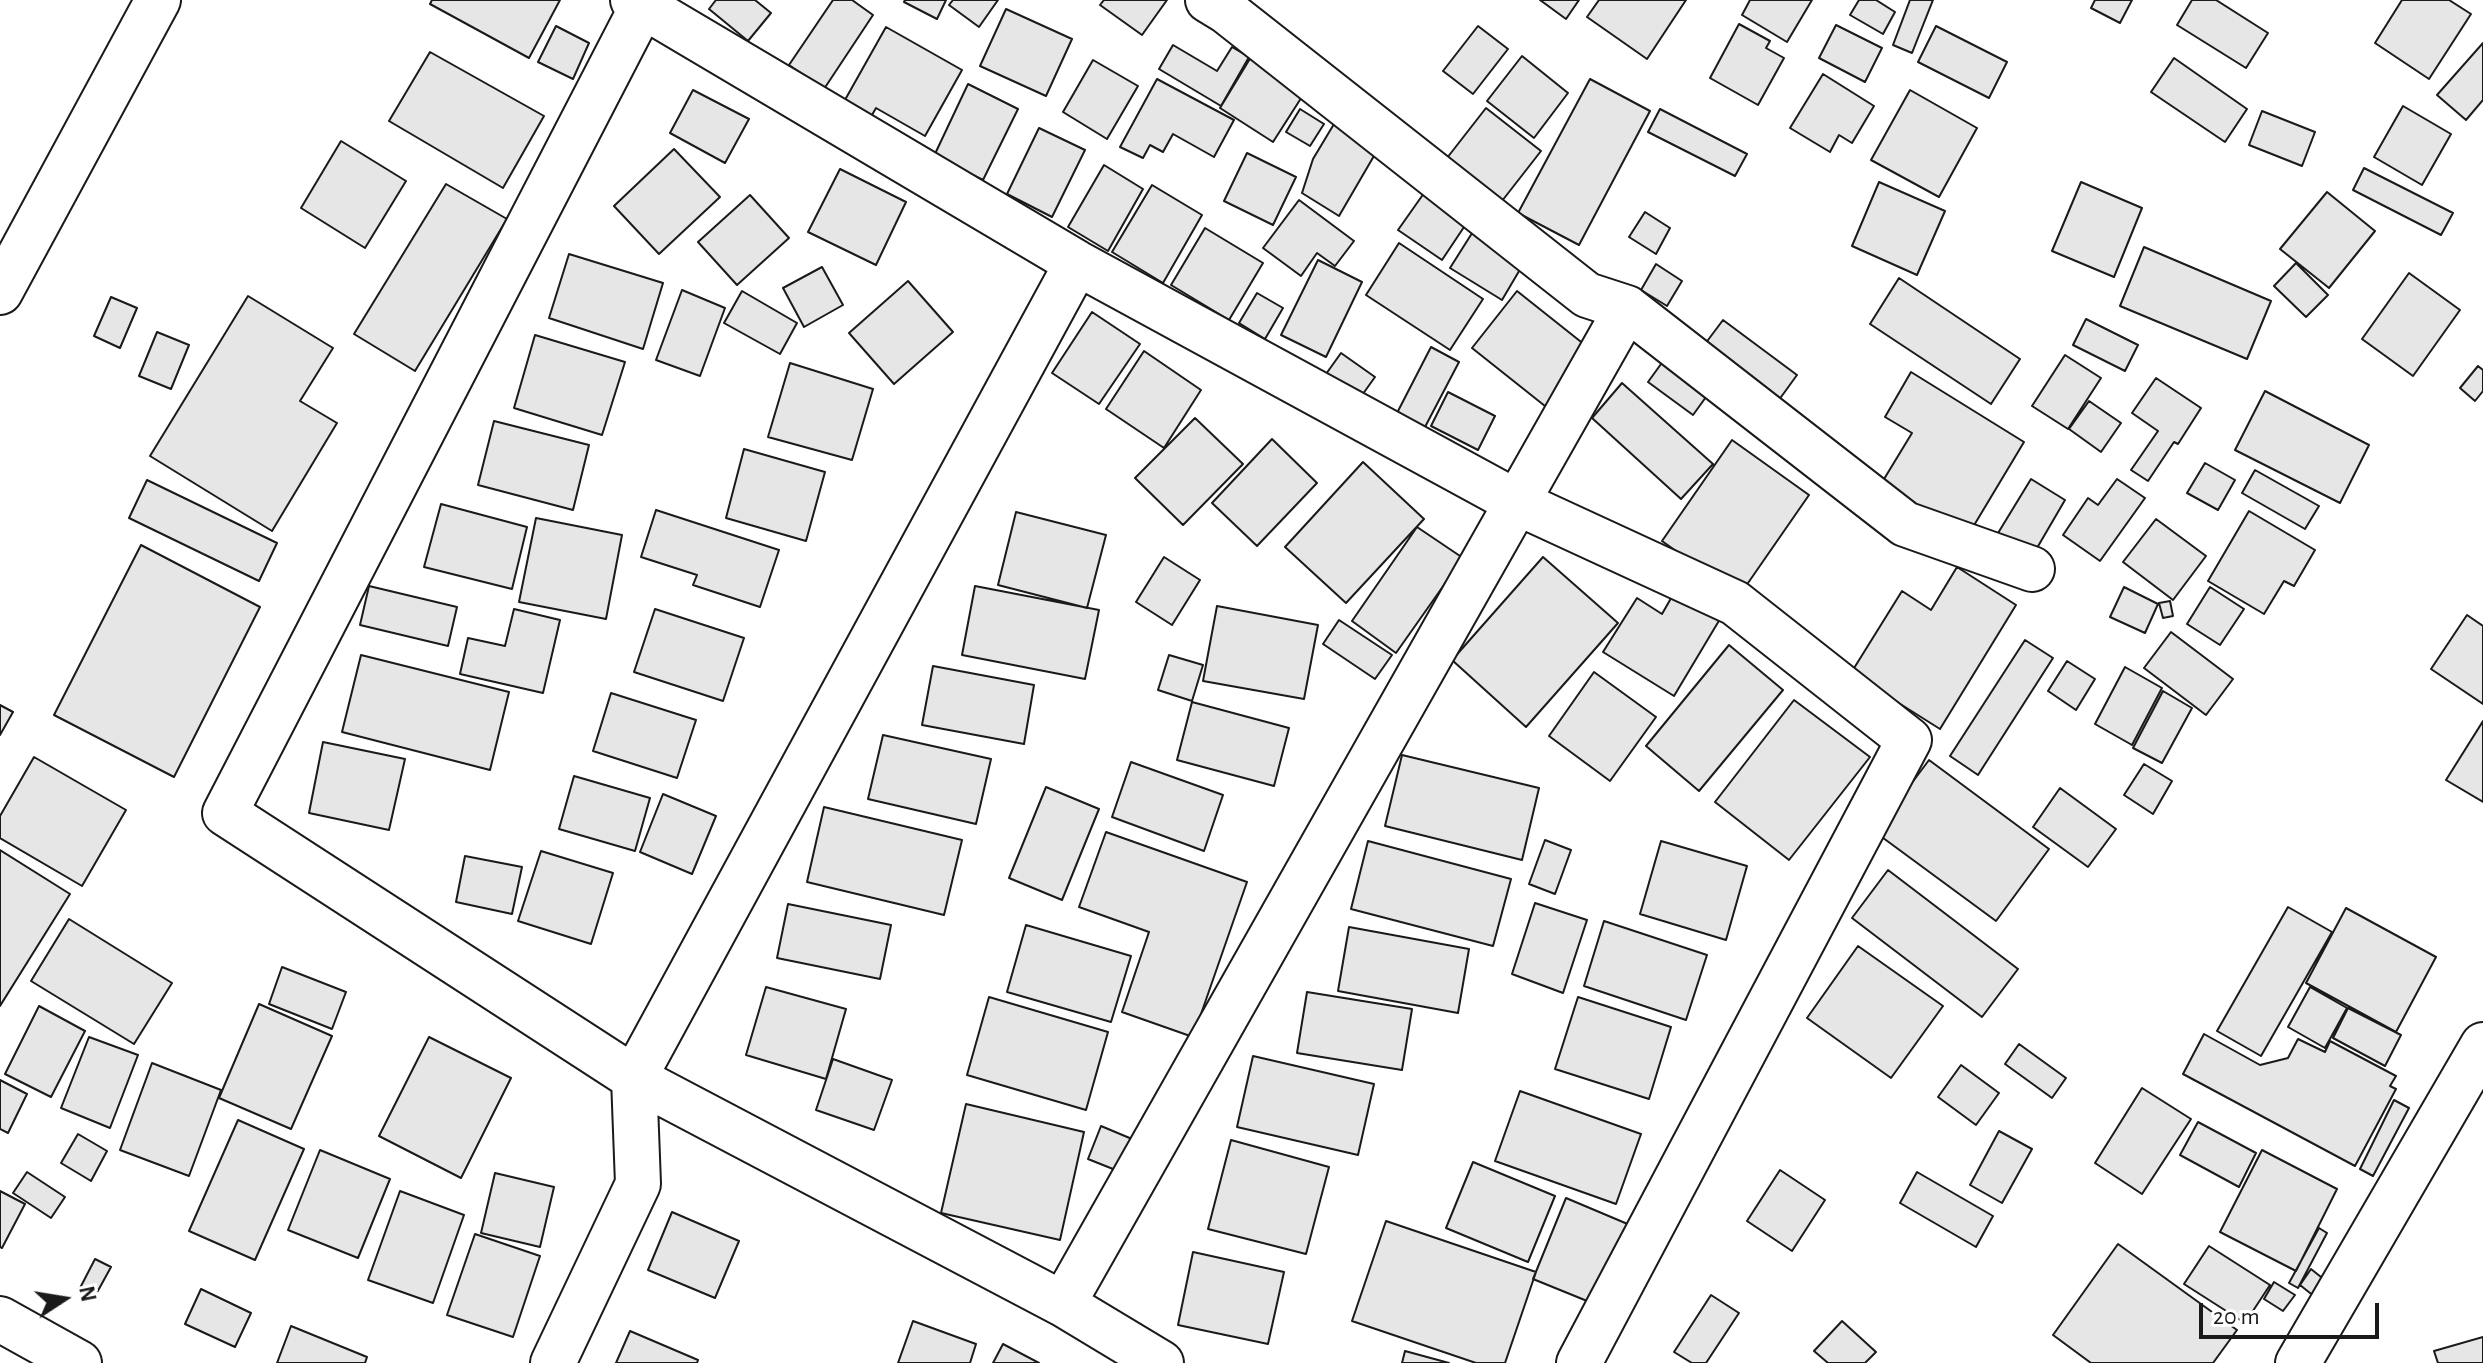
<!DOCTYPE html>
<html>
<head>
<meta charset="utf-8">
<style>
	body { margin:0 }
	#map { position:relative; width:2483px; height:1363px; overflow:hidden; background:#fff; font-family:"Alegreya Sans",sans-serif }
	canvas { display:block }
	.north { position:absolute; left:24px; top:1259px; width:80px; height:80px; -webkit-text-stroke:6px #fff; paint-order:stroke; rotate:78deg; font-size:22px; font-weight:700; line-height:32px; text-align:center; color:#1a1a1a }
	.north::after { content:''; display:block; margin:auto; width:28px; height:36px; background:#1a1a1a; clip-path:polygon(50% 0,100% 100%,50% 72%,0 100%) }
	.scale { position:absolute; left:2199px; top:1303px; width:180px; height:36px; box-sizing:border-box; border:4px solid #1a1a1a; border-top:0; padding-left:10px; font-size:24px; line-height:28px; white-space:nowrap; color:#1a1a1a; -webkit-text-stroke:6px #fff; paint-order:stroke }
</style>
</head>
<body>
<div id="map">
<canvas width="2483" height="1363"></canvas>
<div class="north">N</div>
<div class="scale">20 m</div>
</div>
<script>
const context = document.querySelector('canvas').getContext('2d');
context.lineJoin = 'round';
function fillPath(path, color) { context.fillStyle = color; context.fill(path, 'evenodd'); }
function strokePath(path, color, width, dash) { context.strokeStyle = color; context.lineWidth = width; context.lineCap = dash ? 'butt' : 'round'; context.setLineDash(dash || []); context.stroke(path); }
const building = new Path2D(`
	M432 0H560L529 58 430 4Z
	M716 0H755L771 13 748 41 709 9Z
	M833 0H852L873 15 824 89 789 65Z
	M905 0H946L937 19 904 2Z
	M953 0H998L979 27 949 5Z
	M1104 0H1167L1142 35 1100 5Z
	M1540 0H1579L1566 19Z
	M1599 0H1686L1647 59 1587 17Z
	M1750 0H1812L1787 42 1742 15Z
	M1859 0H1876L1895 12 1883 34 1850 15Z
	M1910 0H1933L1912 53 1893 45Z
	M2095 0H2132L2120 23 2091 8Z
	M2192 0H2216L2268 33 2246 68 2177 25Z
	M2402 0H2449L2471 14 2429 79 2375 43Z
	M1006 9 1072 39 1046 96 980 66Z
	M1739 24 1770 41 1766 48 1784 58 1758 105 1710 78Z
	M1836 25 1882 48 1865 82 1819 58Z
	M556 26 589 43 573 79 538 62Z
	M1478 26 1508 49 1473 94 1443 71Z
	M1936 26 2007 62 1989 98 1918 62Z
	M886 27 962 70 925 136 876 108 868 122 841 107Z
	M2483 43V100L2466 120 2437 95Z
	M1173 45 1217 71 1232 47 1249 57 1221 106 1159 69Z
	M430 52 544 116 503 188 389 121Z
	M1522 56 1568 93 1534 138 1487 101Z
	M1251 57 1305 92 1273 142 1220 108Z
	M2174 58 2247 109 2225 142 2151 92Z
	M1093 60 1138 86 1107 139 1063 112Z
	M1823 74 1874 106 1852 143 1839 135 1830 152 1790 128Z
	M1157 79 1234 120 1214 157 1173 134 1163 152 1150 145 1143 158 1120 147Z
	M1590 79 1650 111 1579 245 1518 213Z
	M968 84 1018 109 983 180 934 156Z
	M693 90 749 119 725 163 670 133Z
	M1910 90 1977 128 1939 197 1871 160Z
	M2403 106 2451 134 2422 185 2374 157Z
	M1486 108 1541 151 1502 201 1447 158Z
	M1300 109 1324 124 1310 146 1286 132Z
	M1660 109 1747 154 1735 176 1648 132Z
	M2262 111 2315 132 2302 166 2249 145Z
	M1334 124 1378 149 1339 216 1302 193 1313 159Z
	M1039 128 1085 150 1052 217 1007 194Z
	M341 141 406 181 365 248 301 208Z
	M674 149 720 197 659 254 614 206Z
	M1247 153 1296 177 1273 225 1224 201Z
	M1104 165 1143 189 1108 251 1068 227Z
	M2364 168 2453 213 2441 235 2353 190Z
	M840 169 906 202 876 265 808 232Z
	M1879 182 1945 211 1917 275 1852 246Z
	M2081 182 2142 208 2114 277 2052 251Z
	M446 184 507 219 415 371 354 334Z
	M1152 185 1202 215 1163 283 1112 252Z
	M1429 186 1472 215 1442 260 1398 230Z
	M2327 192 2375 231 2329 288 2280 249Z
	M750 195 789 238 737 285 698 242Z
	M1299 200 1354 241 1335 266 1317 253 1301 276 1263 248Z
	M1645 212 1670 228 1656 254 1629 237Z
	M1205 228 1263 263 1229 320 1171 285Z
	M1474 230 1525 261 1502 300 1450 268Z
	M1399 243 1483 299 1450 350 1366 295Z
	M2144 247 2271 301 2247 359 2120 306Z
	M569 254 663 283 643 349 549 318Z
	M1318 260 1362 282 1326 357 1281 335Z
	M2296 263 2328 295 2306 317 2274 286Z
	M1656 264 1682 281 1667 306 1641 290Z
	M822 267 843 305 804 327 783 288Z
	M2409 273 2460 310 2413 376 2362 339Z
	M1899 278 2020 359 1991 404 1870 324Z
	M908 281 953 332 894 384 849 333Z
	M682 290 725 308 700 376 656 360Z
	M742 291 797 323 780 354 724 323Z
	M1517 291 1595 353 1550 410 1472 348Z
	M1257 293 1283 308 1265 339 1239 323Z
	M248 296 333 348 300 401 337 423 272 531 150 456Z
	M111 297 137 308 120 348 94 336Z
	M1092 312 1140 344 1099 404 1052 373Z
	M2086 319 2138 345 2125 371 2073 345Z
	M1723 320 1797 375 1776 404 1702 348Z
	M157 332 189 345 171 389 139 376Z
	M535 335 625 362 602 435 514 408Z
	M1431 347 1459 362 1425 427 1397 413Z
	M1144 351 1201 390 1164 448 1106 409Z
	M1341 353 1375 377 1360 398 1326 374Z
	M1669 353 1714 386 1693 415 1648 382Z
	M2065 355 2101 378 2068 429 2032 406Z
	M790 363 873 389 852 460 768 437Z
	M2478 366 2483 370V391L2475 401 2460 388Z
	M1911 372 2024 442 1967 537 1881 484 1912 433 1885 417Z
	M2156 378 2201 408 2178 444 2174 442 2148 481 2131 470 2158 431 2132 413Z
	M1622 383 1713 464 1681 499 1592 418Z
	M2265 391 2369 445 2340 503 2235 450Z
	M1448 392 1495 416 1478 450 1431 426Z
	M2089 401 2121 423 2101 452 2069 429Z
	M1195 418 1243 464 1183 525 1135 478Z
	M494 421 589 445 573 510 478 485Z
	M1272 439 1317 483 1257 546 1212 503Z
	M1732 440 1809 495 1739 596 1662 541Z
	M744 449 825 472 806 541 726 518Z
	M1363 462 1424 519 1346 603 1285 547Z
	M2205 463 2235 480 2218 510 2187 493Z
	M2255 470 2319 506 2305 529 2242 493Z
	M2031 479 2065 500 2030 560 1995 538Z
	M2117 479 2145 498 2100 561 2063 535 2088 498 2098 505Z
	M147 480 277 543 259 581 129 518Z
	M441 504 527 527 512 589 424 567Z
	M656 510 779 550 760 607 693 585 697 575 641 557Z
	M2249 511 2315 550 2294 586 2284 581 2264 614 2208 581Z
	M1016 512 1106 535 1087 608 998 585Z
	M536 518 622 535 606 619 519 602Z
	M2156 519 2206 556 2173 600 2123 562Z
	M1417 527 1463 558 1396 653 1352 621Z
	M141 545 260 607 174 777 54 715Z
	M1164 557 1200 580 1172 625 1136 602Z
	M1543 557 1618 623 1526 727 1452 660Z
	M1957 567 2016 605 1940 729 1851 673 1902 591 1931 610Z
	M369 586 457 607 448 646 360 625Z
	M975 586 1099 610 1085 679 962 655Z
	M1678 586 1723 614 1674 696 1603 652 1637 598 1662 614Z
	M2124 587 2158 604 2145 633 2110 617Z
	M2210 587 2244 609 2220 645 2187 624Z
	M2170 601 2173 616 2163 618 2159 603Z
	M1217 606 1318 625 1304 699 1203 681Z
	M514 609 560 620 543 693 460 674 468 638 505 646Z
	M655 609 744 638 723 701 634 672Z
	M2467 615 2483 626V704L2431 669Z
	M1339 620 1392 655 1375 679 1323 644Z
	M2171 632 2233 679 2206 715 2144 668Z
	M2025 640 2053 658 1978 775 1950 756Z
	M1729 645 1783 690 1699 791 1646 746Z
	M361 655 509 692 490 770 342 732Z
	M1169 655 1203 665 1192 701 1158 690Z
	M2067 661 2095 679 2076 710 2048 691Z
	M933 666 1034 685 1024 744 922 725Z
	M2125 667 2162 688 2132 745 2095 724Z
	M1594 672 1656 717 1610 781 1549 736Z
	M2163 691 2192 708 2162 763 2133 748Z
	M611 693 696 720 677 778 593 751Z
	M1794 700 1870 757 1789 860 1715 802Z
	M1192 702 1289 728 1274 786 1177 760Z
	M0 705 13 712 0 735Z
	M2483 721V802L2446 780Z
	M883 735 991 759 976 824 868 799Z
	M323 742 405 759 389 830 309 813Z
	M1402 755 1539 788 1522 860 1385 826Z
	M34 757 126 810 82 886 0 838V816Z
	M1929 760 2049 849 1996 921 1875 832Z
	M1131 762 1223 795 1204 851 1112 817Z
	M2144 764 2172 781 2153 814 2124 795Z
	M574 776 650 798 635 851 559 829Z
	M1046 787 1099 809 1062 900 1009 878Z
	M2060 788 2116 829 2088 867 2033 827Z
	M663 794 716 816 692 874 640 852Z
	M824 807 962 840 944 915 807 882Z
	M1106 832 1247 882 1193 1037 1122 1012 1149 932 1079 907Z
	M1545 840 1571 850 1555 894 1529 884Z
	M1368 841 1511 879 1493 946 1351 909Z
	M1661 841 1747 866 1726 940 1640 914Z
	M0 850 70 894 0 1006Z
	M541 851 613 873 591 944 518 921Z
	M465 856 522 867 512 914 456 902Z
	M1888 870 2018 969 1982 1017 1852 918Z
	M1535 903 1587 920 1563 993 1512 974Z
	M788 904 891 925 880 979 777 958Z
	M2288 907 2332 932 2261 1056 2217 1031Z
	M2346 908 2436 957 2396 1032 2306 983Z
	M69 919 172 983 134 1044 31 981Z
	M1604 921 1707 955 1686 1020 1584 986Z
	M1026 925 1131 956 1111 1022 1007 992Z
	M1349 927 1469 949 1458 1013 1338 991Z
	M1858 946 1943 1006 1891 1078 1807 1018Z
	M282 967 346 992 332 1029 269 1004Z
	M766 987 846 1009 826 1079 746 1055Z
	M2310 987 2347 1008 2325 1048 2288 1027Z
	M1307 992 1412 1009 1402 1070 1297 1053Z
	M989 997 1108 1032 1086 1110 967 1075Z
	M1578 997 1671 1027 1649 1099 1555 1069Z
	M259 1004 332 1036 291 1129 219 1098Z
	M39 1006 85 1031 51 1097 5 1074Z
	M2348 1008 2401 1035 2385 1066 2333 1038Z
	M2204 1034 2260 1065 2288 1058 2298 1039 2325 1052 2330 1041 2396 1076 2390 1086 2396 1089 2355 1166 2183 1074Z
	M89 1037 138 1055 110 1128 61 1108Z
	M429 1037 511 1078 461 1178 379 1136Z
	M2019 1044 2066 1078 2052 1098 2005 1064Z
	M1253 1056 1374 1084 1358 1155 1237 1127Z
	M833 1059 892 1080 874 1130 816 1110Z
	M152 1063 221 1090 189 1176 120 1150Z
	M1961 1065 1999 1093 1976 1125 1938 1097Z
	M0 1080 27 1094 8 1133 0 1129Z
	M2142 1088 2191 1119 2142 1194 2095 1163Z
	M1520 1091 1641 1134 1616 1204 1495 1161Z
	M2394 1100 2409 1108 2373 1176 2360 1169Z
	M966 1104 1084 1132 1060 1240 941 1213Z
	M238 1120 304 1149 255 1260 189 1231Z
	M2198 1122 2256 1153 2239 1187 2180 1155Z
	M1101 1126 1132 1139 1118 1171 1088 1159Z
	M1999 1131 2032 1149 2002 1203 1970 1185Z
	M78 1134 107 1151 91 1181 61 1163Z
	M1231 1140 1329 1167 1306 1254 1208 1229Z
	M320 1150 390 1179 358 1258 288 1230Z
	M2262 1150 2337 1189 2296 1271 2220 1232Z
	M1473 1162 1555 1196 1528 1262 1446 1228Z
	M1780 1170 1825 1200 1792 1251 1747 1221Z
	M27 1172 65 1197 51 1218 13 1193Z
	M1917 1172 1993 1216 1976 1247 1900 1203Z
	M495 1173 554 1187 540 1247 481 1233Z
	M0 1191 25 1204 2 1248 0 1247Z
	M400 1191 464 1215 433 1303 368 1280Z
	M1566 1198 1630 1225 1597 1305 1533 1279Z
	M672 1212 739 1241 715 1298 648 1270Z
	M1386 1221 1536 1272 1505 1363H1476L1352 1321Z
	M2319 1228 2327 1233 2298 1288 2289 1283Z
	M475 1234 540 1256 513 1337 447 1315Z
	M2118 1244 2237 1330 2213 1363H2091L2053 1335Z
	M2209 1246 2270 1285 2245 1323 2184 1284Z
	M1193 1252 1284 1272 1268 1344 1178 1325Z
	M95 1259 111 1267 94 1298 79 1290Z
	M2311 1269 2326 1281 2315 1297 2300 1285Z
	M2274 1282 2295 1295 2283 1311 2264 1299Z
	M201 1289 251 1313 235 1347 185 1324Z
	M1711 1295 1739 1313 1706 1363H1692L1674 1352Z
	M913 1321 976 1344 970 1363H898Z
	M1842 1321 1876 1352 1865 1363H1828L1814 1351Z
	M291 1326 367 1357 365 1363H277Z
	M630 1331 698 1360 697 1363H616Z
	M2483 1337V1363H2438L2434 1351Z
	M1003 1344 1039 1363H993Z
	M1405 1351 1449 1363H1402Z`);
const minor = new Path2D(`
	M633 0 1077 263 1516 502 1735 603 1909 740 1579 1363
	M1208 0 1226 11 1587 295 1627 308 1905 524 2032 569
	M643 5 225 813 634 1078 1063 1304 1161 1363
	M1063 1304 1627 308
	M0 1319 79 1363
	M553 1363 638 1184 634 1078 1077 263
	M2298 1363 2483 1045`);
const major = new Path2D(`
	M0 292 158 0`);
fillPath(building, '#e6e6e6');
strokePath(building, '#1a1a1a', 2);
strokePath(minor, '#1a1a1a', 48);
strokePath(major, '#1a1a1a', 48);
strokePath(minor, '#fff', 44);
strokePath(major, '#fff', 44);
</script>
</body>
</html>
